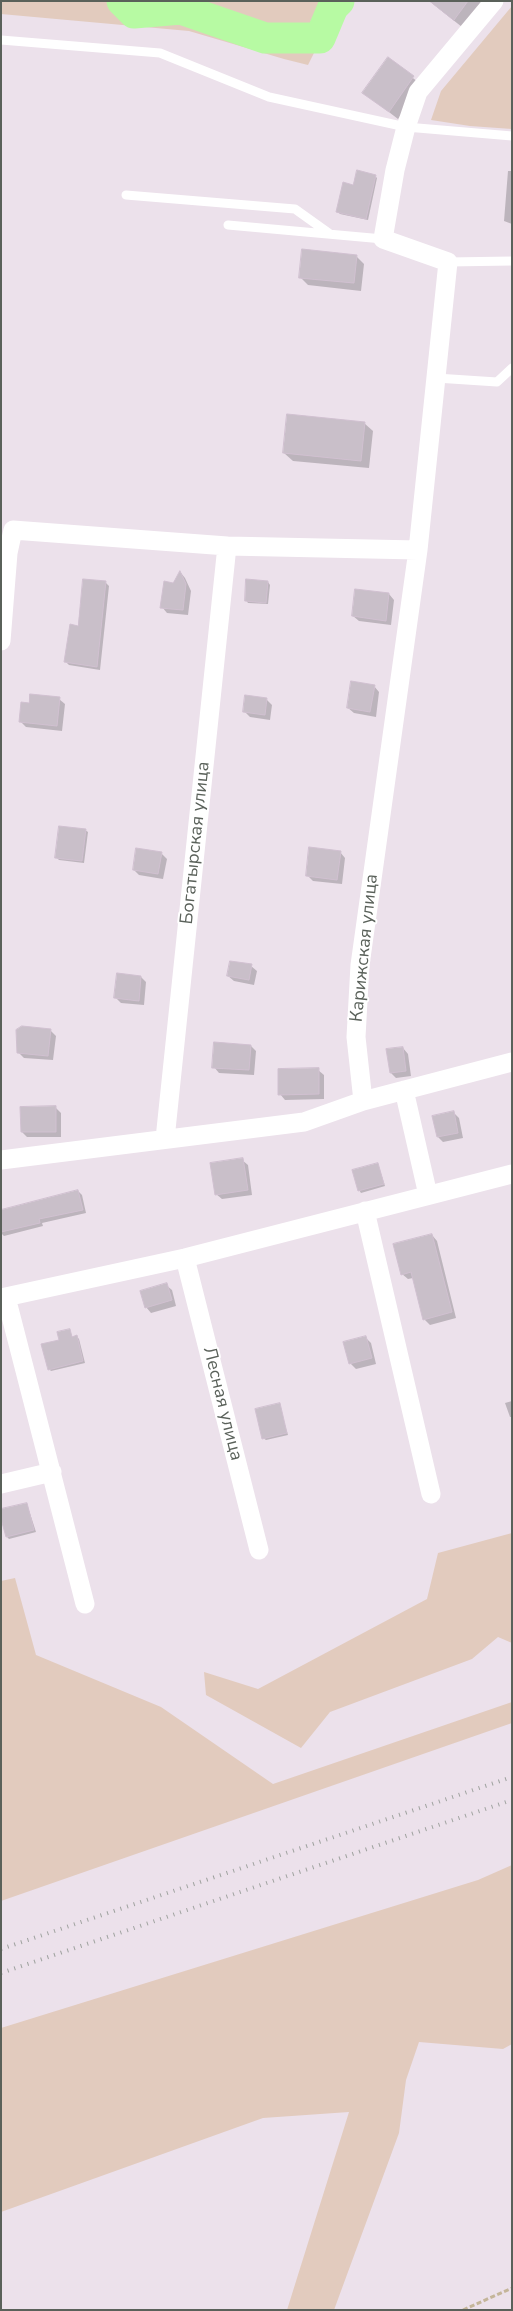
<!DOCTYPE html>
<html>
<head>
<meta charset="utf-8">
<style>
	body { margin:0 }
	#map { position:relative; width:513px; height:2311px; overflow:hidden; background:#ece1eb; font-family:"Nunito Sans",sans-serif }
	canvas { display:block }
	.frame { position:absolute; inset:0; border:2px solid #5a615a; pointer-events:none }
</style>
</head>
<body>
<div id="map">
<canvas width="513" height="2311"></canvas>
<div class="frame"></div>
</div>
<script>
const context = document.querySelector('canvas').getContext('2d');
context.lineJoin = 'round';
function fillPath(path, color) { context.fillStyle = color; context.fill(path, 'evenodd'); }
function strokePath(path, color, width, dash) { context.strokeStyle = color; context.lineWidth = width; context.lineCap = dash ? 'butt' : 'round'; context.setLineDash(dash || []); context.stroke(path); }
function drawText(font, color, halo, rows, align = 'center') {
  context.font = font + ' "Nunito Sans",sans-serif'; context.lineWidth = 4; context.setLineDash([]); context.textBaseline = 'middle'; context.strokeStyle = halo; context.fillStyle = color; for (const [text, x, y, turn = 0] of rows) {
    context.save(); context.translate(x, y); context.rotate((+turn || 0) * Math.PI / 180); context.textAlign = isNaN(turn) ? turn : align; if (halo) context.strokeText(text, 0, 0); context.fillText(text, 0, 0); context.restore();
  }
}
const green = new Path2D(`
	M1 1H340L308 65 284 59 189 31 1 14Z
	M512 6V129L470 126 431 120 441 91Z
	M512 1533V1643L498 1637 472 1659 330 1712 301 1748 206 1695 204 1672 258 1689 427 1599 438 1553Z
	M15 1578 36 1655 161 1707 273 1784 512 1702V1723L1 1901V1581Z
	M512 1865V2044L503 2049 419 2042 406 2080 399 2133 334 2310H287L349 2112 263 2118 1 2212V2028L478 1880Z`);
const shadow = new Path2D(`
	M429 1H483L462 27Z
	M388 59 422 85 398 119 364 93Z
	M508 171H512V224L504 221Z
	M375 176 377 178 368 220 340 214 338 212 354 186Z
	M356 256 364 264 361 291 308 285 300 277Z
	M364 423 373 431 369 468 293 461 284 453Z
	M181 573 185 578 191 591 188 615 167 613 162 607Z
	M84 580 106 583 109 586 100 670 69 665 66 662 79 627Z
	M268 582 270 585 268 604 248 603 246 600Z
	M389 594 394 600 391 625 359 621 353 616Z
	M374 686 379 692 376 717 354 713 348 708Z
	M246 697 267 700 272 705 270 720 250 717 244 711Z
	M59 699 65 704 62 731 26 727 20 721 30 704Z
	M85 830 88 832 84 863 59 860 56 857Z
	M340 852 345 858 342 884 313 881 307 875Z
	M161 853 167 859 163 879 139 875 134 870Z
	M251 966 257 971 254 985 234 981 228 976Z
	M141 977 146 982 144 1005 121 1003 116 998Z
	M50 1030 56 1036 53 1060 24 1058 18 1052Z
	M251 1046 256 1051 254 1075 219 1073 214 1067Z
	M403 1048 408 1054 411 1076 396 1078 391 1073Z
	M318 1070 324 1075V1099L285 1100 280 1094Z
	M55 1107 61 1113V1137H27L22 1132Z
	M453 1112 459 1118 463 1138 443 1142 438 1137Z
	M242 1160 248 1165 252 1195 222 1199 216 1194Z
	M378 1164 385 1186 361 1193 359 1190Z
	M78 1191 82 1195 86 1213 42 1223 43 1226 4 1236 1 1233V1211Z
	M432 1235 437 1241 456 1318 430 1325 424 1319 413 1278 408 1279 402 1274Z
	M166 1285 172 1290 176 1306 151 1313 146 1307Z
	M69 1330 73 1338 77 1337 79 1339 85 1363 51 1371 49 1369 61 1341Z
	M365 1337 371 1343 376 1364 356 1369 350 1363Z
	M512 1401V1417H510L505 1403Z
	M279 1405 288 1435 266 1440 263 1438Z
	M27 1504 36 1532 9 1539 7 1537Z`);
const river = new Path2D(`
	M122 1 134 13 181 9 265 38H320L333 7 339 1`);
const building = new Path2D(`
	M430 1H468L454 20Z
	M388 57 414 76 389 112 362 93Z
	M357 170 376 175 366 219 336 212 343 182 353 185Z
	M302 249 357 255 354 283 299 278Z
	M287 414 365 422 361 461 283 453Z
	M180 571 186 584 183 610 160 608 164 581 173 583Z
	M83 579 106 581 97 667 64 662 70 624 78 626Z
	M246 579 268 581 266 603 245 601Z
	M355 589 389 593 386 621 352 616Z
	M351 681 375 685 370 712 347 708Z
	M30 694 60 697 57 726 19 722 21 702 29 703Z
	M245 695 267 698 265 715 243 712Z
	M59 826 86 829 82 861 55 858Z
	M309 847 341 851 337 880 306 876Z
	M136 848 162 852 158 874 133 870Z
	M230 961 252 964 249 980 227 976Z
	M117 973 141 976 139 1001 114 998Z
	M22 1026 51 1029 48 1056 17 1053 16 1030Z
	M214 1042 251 1045 249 1070 212 1068Z
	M403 1047 406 1071 390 1073 386 1049Z
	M319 1068V1094L278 1095V1069Z
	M56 1106V1132H21L20 1107Z
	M454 1111 458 1133 437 1137 432 1116Z
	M243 1158 248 1190 215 1195 210 1163Z
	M378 1163 384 1184 358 1191 352 1170Z
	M78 1190 83 1210 39 1219 40 1223 1 1232V1210Z
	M432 1234 452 1312 423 1320 411 1272 401 1275 393 1244Z
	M167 1283 172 1300 145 1308 140 1291Z
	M70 1329 72 1337 77 1335 83 1361 48 1370 41 1344 59 1340 57 1332Z
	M366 1336 372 1358 349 1364 343 1342Z
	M280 1403 287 1433 262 1439 255 1409Z
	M27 1503 34 1530 6 1537 1 1519V1509Z`);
const path = new Path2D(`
	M463 2310 512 2288`);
const lane = new Path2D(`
	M1 40 160 53 269 97 406 127 512 136
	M126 195 295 209 330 234
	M228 225 383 239
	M448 262 512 261
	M436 378 497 382 512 368`);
const street = new Path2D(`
	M1 641 8 553 13 530 227 546 418 550
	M404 1090 428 1195
	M363 1101 512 1062
	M165 1139 227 546
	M1 1160 304 1122 363 1101 356 1037 360 965 418 550 448 262 383 239 395 170 406 127 418 92 494 1
	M365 1211 431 1494
	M185 1258 259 1550
	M6 1297 85 1604
	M1 1298 185 1258 512 1174
	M1 1484 52 1472`);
const rail = new Path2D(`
	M1 1949 512 1777
	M1 1973 512 1800`);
const streetNames = [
	["Богатырская улица",196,843,-84],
	["Карижская улица",365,948,-84],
	["Лесная улица",222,1404,76]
];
fillPath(green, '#e2cbbe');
fillPath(shadow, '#0003');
strokePath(river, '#b7faa3', 31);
fillPath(building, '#c9bfc9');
strokePath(building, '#d0c0d0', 1);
strokePath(path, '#c4b599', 3, [5, 2.5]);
strokePath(lane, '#fff', 9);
strokePath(street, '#fff', 19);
strokePath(rail, '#9fa29f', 4, [1, 6]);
drawText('18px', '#5a615a', '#fff', streetNames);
</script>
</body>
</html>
